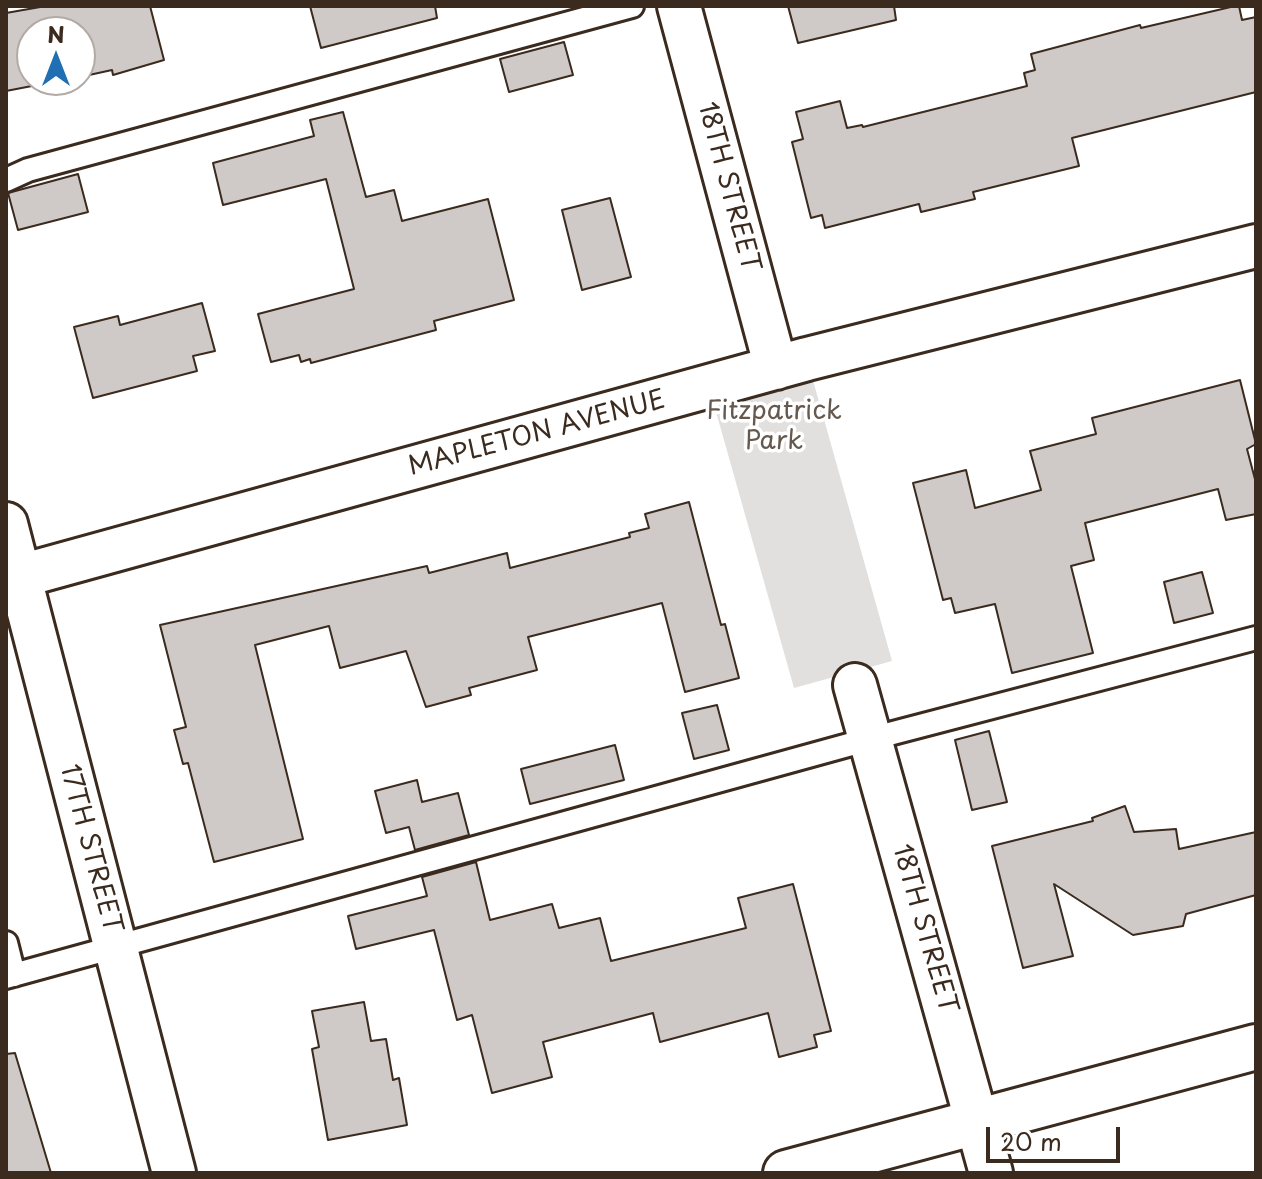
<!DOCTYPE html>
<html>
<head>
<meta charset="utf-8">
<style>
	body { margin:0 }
	#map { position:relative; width:1262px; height:1179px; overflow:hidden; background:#fff; font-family:"Playpen Sans",sans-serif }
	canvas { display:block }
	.frame { position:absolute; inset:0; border:8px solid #3b2a1e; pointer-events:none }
	.north { position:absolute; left:16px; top:16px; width:80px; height:80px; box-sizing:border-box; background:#fff; border:2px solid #b1aaa5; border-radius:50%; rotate:0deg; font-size:22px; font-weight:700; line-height:32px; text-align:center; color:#3b2a1e }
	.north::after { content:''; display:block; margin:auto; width:28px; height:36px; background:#1f6fb2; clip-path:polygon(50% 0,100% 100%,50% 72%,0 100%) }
	.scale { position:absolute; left:986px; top:1127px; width:134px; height:36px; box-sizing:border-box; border:4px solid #3b2a1e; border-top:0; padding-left:10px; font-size:24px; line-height:28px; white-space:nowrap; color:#3b2a1e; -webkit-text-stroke:6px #fff; paint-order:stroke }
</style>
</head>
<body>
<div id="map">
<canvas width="1262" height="1179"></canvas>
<div class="frame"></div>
<div class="north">N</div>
<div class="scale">20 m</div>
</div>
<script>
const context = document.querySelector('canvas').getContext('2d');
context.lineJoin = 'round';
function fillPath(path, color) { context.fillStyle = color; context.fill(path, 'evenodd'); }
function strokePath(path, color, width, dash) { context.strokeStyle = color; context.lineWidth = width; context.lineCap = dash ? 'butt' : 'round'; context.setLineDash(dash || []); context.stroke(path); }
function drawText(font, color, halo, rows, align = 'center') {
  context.font = font + ' "Playpen Sans",sans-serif'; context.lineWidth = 7; context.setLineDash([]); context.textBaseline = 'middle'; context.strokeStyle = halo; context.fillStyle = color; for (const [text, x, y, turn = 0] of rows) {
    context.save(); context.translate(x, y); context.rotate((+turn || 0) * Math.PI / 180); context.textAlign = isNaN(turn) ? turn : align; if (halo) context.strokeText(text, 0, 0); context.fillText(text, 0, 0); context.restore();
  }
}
const green = new Path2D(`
	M807 359 892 661 794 688 709 387Z`);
const building = new Path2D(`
	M46 6H150L164 60 113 75 112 70 80 77V32H32V80H63L6 91V13Z
	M310 6H435L437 18 321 48Z
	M788 6H894L896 20 798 43Z
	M1235 6H1239L1242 20 1256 17V92L1072 138 1079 166 973 192 975 199 921 212 919 204 825 228 822 215 811 218 792 142 803 139 796 112 840 101 847 128 862 125 863 127 1027 86 1024 73 1035 70 1031 54 1140 25 1141 28Z
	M564 42 573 75 509 92 500 59Z
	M343 112 366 197 394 190 402 221 488 199 514 300 434 321 436 330 311 363 310 359 301 362 299 355 271 362 258 314 354 289 326 179 223 205 213 163 314 136 310 120Z
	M78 174 88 212 18 230 8 193Z
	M610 198 631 277 582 290 562 210Z
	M202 303 215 351 193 356 197 371 93 398 74 327 118 316 120 325Z
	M1240 380 1256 444 1247 449 1256 483V514L1226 520 1218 489 1085 523 1094 560 1071 566 1093 653 1012 673 995 604 955 613 951 598 943 600 913 483 966 470 975 508 1041 490 1030 451 1096 434 1092 418Z
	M689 502 721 625 725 624 739 678 685 692 662 603 528 637 537 670 469 688 471 695 426 707 406 651 340 668 329 626 255 645 303 839 214 862 188 763 183 764 174 730 186 727 160 625 427 566 429 573 507 553 510 568 630 537 629 533 649 528 645 514Z
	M1202 572 1213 613 1174 623 1164 582Z
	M717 705 729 750 694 759 682 713Z
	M989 731 1007 802 972 810 955 740Z
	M615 745 624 780 530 804 521 769Z
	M417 780 422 802 458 793 469 835 415 850 409 827 386 833 375 791Z
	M1125 806 1134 832 1176 829 1179 849 1256 832V895L1186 914 1183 926 1133 935 1054 884 1073 956 1023 968 992 846 1093 821 1092 818Z
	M476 862 490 920 552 904 559 928 600 918 611 961 746 928 738 898 793 884 831 1031 814 1035 817 1047 779 1057 768 1013 660 1042 653 1013 543 1042 552 1077 492 1093 472 1015 457 1020 434 930 356 949 348 916 427 896 422 877Z
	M364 1002 371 1041 386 1039 393 1080 399 1078 407 1125 328 1140 312 1049 319 1047 312 1011Z
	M15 1053 51 1173H6V1054Z`);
const service = new Path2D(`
	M6 180 28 170 632 6
	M6 943 14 975
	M6 977 870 739 1256 638`);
const minor = new Path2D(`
	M679 6 776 368
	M6 524 174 1173
	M6 580 807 359 1256 246
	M855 685 991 1173`);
const tertiary = new Path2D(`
	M786 1173 1256 1047`);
const streetNames = [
	["18TH STREET",728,187,75],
	["MAPLETON AVENUE",537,434,-15],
	["17TH STREET",90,849,75],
	["18TH STREET",924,929,74]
];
const parkNames = [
	["Fitzpatrick",774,412],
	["Park",774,442]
];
fillPath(green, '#e2e0de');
fillPath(building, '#cfcac7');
strokePath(building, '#3b2a1e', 2);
strokePath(service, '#3b2a1e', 28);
strokePath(minor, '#3b2a1e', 48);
strokePath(tertiary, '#3b2a1e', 50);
strokePath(service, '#fff', 22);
strokePath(minor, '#fff', 42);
strokePath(tertiary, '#fff', 44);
drawText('26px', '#3b2a1e', '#fff', streetNames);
drawText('26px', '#65584e', '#fff', parkNames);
</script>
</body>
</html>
